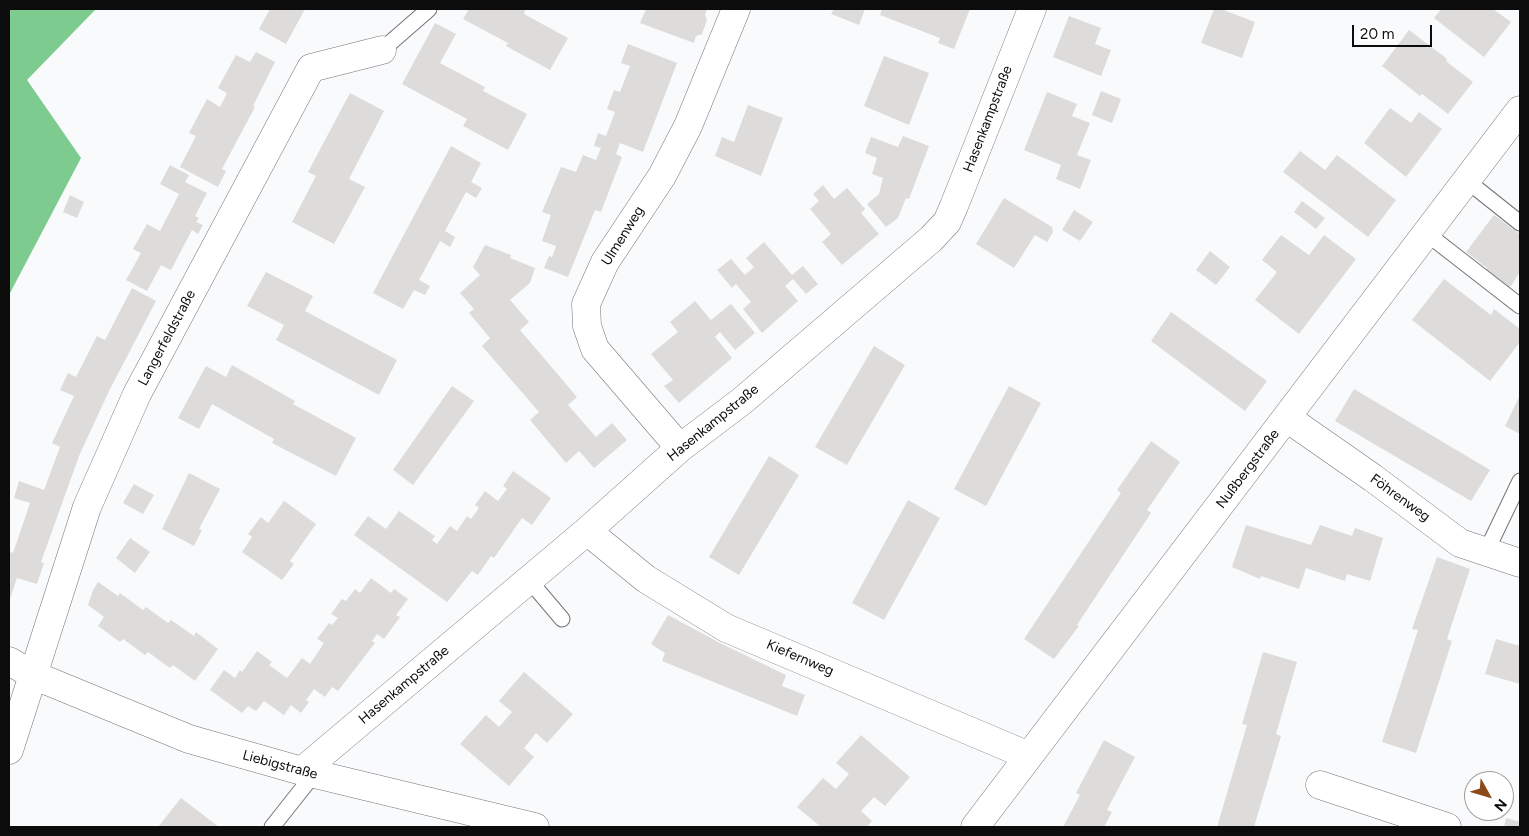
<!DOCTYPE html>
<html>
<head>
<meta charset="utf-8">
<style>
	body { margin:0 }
	#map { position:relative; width:1529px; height:836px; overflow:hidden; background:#f9fafc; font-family:Figtree,sans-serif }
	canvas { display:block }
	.frame { position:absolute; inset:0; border:10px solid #0c0c0d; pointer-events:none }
	.north { position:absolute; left:1464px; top:771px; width:50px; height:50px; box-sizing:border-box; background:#fff; border:1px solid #9e9e9e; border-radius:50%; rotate:129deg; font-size:14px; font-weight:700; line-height:20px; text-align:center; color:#0c0c0d }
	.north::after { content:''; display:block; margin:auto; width:18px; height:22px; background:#8c4a18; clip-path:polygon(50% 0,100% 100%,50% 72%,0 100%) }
	.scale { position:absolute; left:1352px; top:25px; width:80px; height:22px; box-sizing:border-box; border:2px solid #0c0c0d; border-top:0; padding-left:6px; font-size:15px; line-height:18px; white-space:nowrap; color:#0c0c0d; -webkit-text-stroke:4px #fff; paint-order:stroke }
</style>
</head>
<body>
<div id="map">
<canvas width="1529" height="836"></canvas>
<div class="frame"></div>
<div class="north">N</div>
<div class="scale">20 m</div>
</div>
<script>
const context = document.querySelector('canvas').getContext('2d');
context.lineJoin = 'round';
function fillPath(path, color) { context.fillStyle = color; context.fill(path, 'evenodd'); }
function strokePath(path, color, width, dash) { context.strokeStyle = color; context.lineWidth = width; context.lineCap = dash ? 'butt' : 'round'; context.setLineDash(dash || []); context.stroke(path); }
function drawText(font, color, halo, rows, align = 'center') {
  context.font = font + ' Figtree,sans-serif'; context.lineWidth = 4; context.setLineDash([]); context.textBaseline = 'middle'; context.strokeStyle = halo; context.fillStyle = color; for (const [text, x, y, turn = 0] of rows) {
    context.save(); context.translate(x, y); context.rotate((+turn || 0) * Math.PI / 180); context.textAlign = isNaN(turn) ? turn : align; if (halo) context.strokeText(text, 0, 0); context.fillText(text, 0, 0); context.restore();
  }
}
const forest = new Path2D(`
	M9 9H96L27 80 81 158 9 295Z`);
const building = new Path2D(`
	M270 9H305L286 44 259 29Z
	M469 9H522L525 10 524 14 568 38 550 70 506 46 508 43 463 19Z
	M646 9H707L705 15 707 20 702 34 696 36 694 43 640 23Z
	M834 9H865L859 25 831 14Z
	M882 9H970L954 49 938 43 940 38 880 15Z
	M1214 9H1221L1255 22 1242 58 1201 43Z
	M1441 9H1493L1511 22 1484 57 1434 18Z
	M1069 16 1101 28 1095 44 1111 50 1101 76 1053 57Z
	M435 23 456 34 440 63 485 87 483 91 527 114 508 150 463 126 467 119 402 84Z
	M1409 30 1446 58 1447 62 1473 82 1448 114 1422 94 1420 96 1382 66Z
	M628 44 677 63 643 152 620 143 616 154 622 157 601 212 595 210 568 277 544 268 549 256 552 257 556 246 542 241 551 215 542 212 561 167 576 172 583 155 596 160 601 148 594 146 598 133 606 136 615 112 607 109 614 90 620 92 630 66 621 63Z
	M256 52 275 62 253 106 255 107 222 169 226 171 218 187 180 167 196 136 189 133 207 99 220 107 227 93 218 88 236 55 250 62Z
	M884 56 929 73 909 125 864 106Z
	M1101 91 1121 99 1112 123 1092 115Z
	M1047 92 1077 104 1072 116 1090 123 1077 155 1091 160 1080 189 1056 179 1061 165 1024 150Z
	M350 93 384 111 349 179 365 187 334 244 292 222 316 176 308 172Z
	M748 105 783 118 761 176 715 156 722 137 734 142Z
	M1390 108 1411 123 1419 112 1442 129 1406 177 1364 143Z
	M903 136 929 146 909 199 906 198 898 218 886 227 867 204 879 194 883 178 872 174 877 158 865 153 871 137 898 147Z
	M451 146 481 163 471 182 482 188 476 198 466 192 445 231 455 237 450 247 440 241 419 280 430 286 425 295 414 290 403 309 373 293Z
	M1300 151 1325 170 1337 155 1396 200 1368 237 1283 172Z
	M170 165 189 175 185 182 207 193 195 216 199 218 196 222 203 225 198 234 192 230 171 270 161 265 147 291 126 280 141 253 133 249 147 224 160 231 179 194 160 184Z
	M823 185 834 199 847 188 865 209 861 213 879 234 842 265 822 242 831 234 810 209 819 201 813 194Z
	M70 195 84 202 77 218 63 212Z
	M1004 198 1052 227 1053 232 1047 242 1035 235 1014 268 976 244Z
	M1302 201 1325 218 1316 229 1294 212Z
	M1074 210 1093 222 1080 241 1062 230Z
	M1494 215 1520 234V272L1507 292 1483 274 1487 268 1466 252Z
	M1281 235 1309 255 1324 235 1356 259 1299 334 1255 300 1277 272 1262 260Z
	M764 242 792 275 803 266 818 284 806 294 793 279 785 286 798 301 762 333 743 309 751 302 736 284 732 288 717 270 731 259 745 275 754 267 746 258Z
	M485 245 511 255 510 258 535 268 530 283 510 300 529 322 520 330 577 397 568 405 596 437 612 423 627 440 594 468 579 451 566 463 530 420 539 412 482 346 490 338 469 313 474 309 460 293 480 275 473 267Z
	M1210 251 1230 267 1216 285 1196 270Z
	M266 272 313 296 305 311 397 360 379 395 276 340 284 325 247 306Z
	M1444 279 1491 315 1494 309 1520 329V342L1490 381 1412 320Z
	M132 288 156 301 109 391 79 456 41 562 44 563 37 584 17 578 9 602V551L13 553 30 503 14 498 19 481 44 490 60 447 52 443 74 396 60 390 68 373 76 377 97 336 105 340Z
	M695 301 711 320 731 304 755 333 735 350 720 332 715 337 732 358 679 403 664 386 673 380 651 354 678 332 670 322Z
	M1171 312 1267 381 1245 411 1151 341Z
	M874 346 905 365 847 465 815 447Z
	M232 365 295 401 293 404 356 438 336 476 272 443 274 439 212 404 199 429 178 418 206 366 226 377Z
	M452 386 474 401 413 485 393 470Z
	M1009 386 1041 403 986 506 954 489Z
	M1354 389 1490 470 1471 501 1335 421Z
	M1520 395V434L1505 426Z
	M1151 441 1180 462 1147 510 1151 513 1077 625 1079 626 1054 659 1024 639 1121 493 1117 490Z
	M769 456 799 475 739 575 709 557Z
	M513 471 551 498 532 525 522 518 494 558 491 556 478 575 472 571 447 602 354 535 368 516 386 529 399 511 435 536 432 540 437 544 450 526 457 531 467 516 471 519 479 508 475 505 485 491 498 501 507 489 503 486Z
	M189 473 220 489 199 529 202 530 194 546 162 529Z
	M134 484 154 495 143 514 123 503Z
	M908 500 940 518 884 620 852 603Z
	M284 501 316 524 290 561 294 564 282 580 242 552 252 537 248 534 261 517 268 523Z
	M1246 525 1311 545 1320 525 1352 536 1355 528 1383 538 1370 581 1347 574 1345 581 1306 568 1299 589 1261 576 1260 579 1232 567Z
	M130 538 150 552 135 573 116 558Z
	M1437 557 1470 569 1447 639 1452 641 1416 753 1382 742 1418 630 1412 629Z
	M371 578 391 593 394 589 408 599 396 615 400 617 384 639 377 634 372 641 375 643 338 691 332 687 325 697 314 689 306 700 309 702 301 713 291 705 284 715 264 701 256 711 248 706 242 713 210 690 224 670 235 678 240 670 242 672 257 651 272 662 269 665 287 678 302 658 310 664 324 643 317 639 329 623 332 625 338 618 331 614 342 599 346 601 355 589 360 593Z
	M98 582 118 596 120 593 143 610 146 607 168 623 171 620 194 636 196 632 218 649 195 681 173 665 170 668 148 652 145 655 123 639 120 642 98 626 104 617 88 605 93 590Z
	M668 615 722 644 786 675 782 686 805 695 797 716 662 661 665 653 651 644Z
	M1496 639 1520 646V684L1485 674Z
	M1263 652 1297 662 1276 734 1281 736 1254 827H1217L1247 725 1242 724Z
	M524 672 573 714 547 743 536 733 524 748 534 757 509 786 460 744 486 715 499 727 512 712 499 701Z
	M861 735 910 777 885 806 874 797 861 811 872 821 867 827H821L797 807 823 778 836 789 849 774 836 763Z
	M1104 740 1135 757 1107 810 1112 812 1104 827H1063L1080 795 1076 793Z
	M181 798 219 827H158Z
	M1506 818 1520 822V827H1504Z`);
const service = new Path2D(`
	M382 50 429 9
	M1466 180 1520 223
	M1426 233 1520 306
	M1486 552 1520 481
	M529 580 562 619
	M272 827 314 774`);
const minor = new Path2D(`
	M1287 418 1373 478 1460 543 1520 563
	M680 448 595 349 587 326 586 304 605 262 662 176 688 126 736 9
	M587 531 646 579 726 628 1029 756
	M9 661 33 675 189 739 302 771 535 827
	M9 750 87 507 137 394 311 68 382 50
	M302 771 587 531 680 448 742 401 931 239 947 222 954 206 1032 9
	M1320 785 1447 827
	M975 827 1520 110`);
const streetNames = [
	["Hasenkampstraße",988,119,-69],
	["Ulmenweg",623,236,-58],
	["Langerfeldstraße",167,338,-62],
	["Hasenkampstraße",713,423,-39],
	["Nußbergstraße",1248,469,-53],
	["Föhrenweg",1400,498,36],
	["Kiefernweg",800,658,23],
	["Hasenkampstraße",404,685,-40],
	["Liebigstraße",280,765,15]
];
fillPath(forest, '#7ecb90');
fillPath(building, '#dddcdb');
strokePath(service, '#757577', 17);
strokePath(minor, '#757577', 29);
strokePath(service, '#fff', 15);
strokePath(minor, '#fff', 28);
drawText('14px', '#0c0c0d', '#fff', streetNames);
</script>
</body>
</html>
